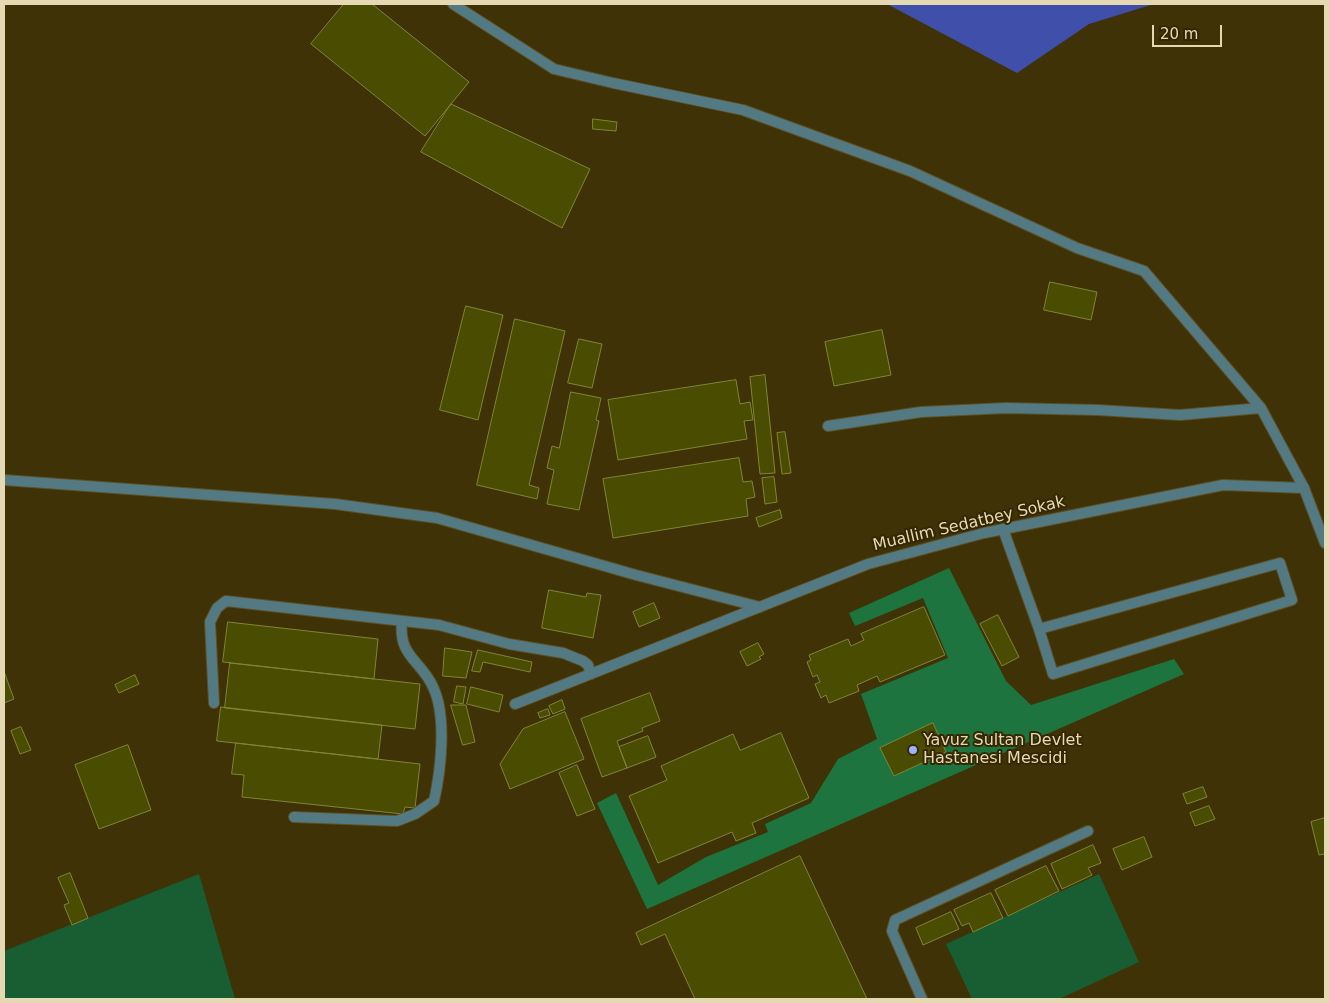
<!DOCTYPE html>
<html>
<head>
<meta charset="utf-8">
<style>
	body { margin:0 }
	#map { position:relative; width:1329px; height:1003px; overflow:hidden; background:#3f3207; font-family:"DejaVu Sans",sans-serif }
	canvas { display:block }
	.frame { position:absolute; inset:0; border:5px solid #e5d9b4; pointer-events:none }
	.scale { position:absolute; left:1152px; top:25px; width:70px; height:22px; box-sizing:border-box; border:2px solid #e5d9b4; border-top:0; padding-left:6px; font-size:15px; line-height:18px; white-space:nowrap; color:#e5d9b4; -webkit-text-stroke:4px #352800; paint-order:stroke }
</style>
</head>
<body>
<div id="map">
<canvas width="1329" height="1003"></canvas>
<div class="frame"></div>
<div class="scale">20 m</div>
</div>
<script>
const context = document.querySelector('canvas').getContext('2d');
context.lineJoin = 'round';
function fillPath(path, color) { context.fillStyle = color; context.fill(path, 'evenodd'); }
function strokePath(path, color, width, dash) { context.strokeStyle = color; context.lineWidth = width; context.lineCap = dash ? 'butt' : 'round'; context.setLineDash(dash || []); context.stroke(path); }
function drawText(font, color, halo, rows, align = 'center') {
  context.font = font + ' "DejaVu Sans",sans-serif'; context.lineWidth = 4; context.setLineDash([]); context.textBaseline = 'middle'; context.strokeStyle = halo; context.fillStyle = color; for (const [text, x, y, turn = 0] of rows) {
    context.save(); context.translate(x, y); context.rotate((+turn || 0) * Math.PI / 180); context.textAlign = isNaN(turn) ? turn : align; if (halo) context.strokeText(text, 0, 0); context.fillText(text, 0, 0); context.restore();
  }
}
const green = new Path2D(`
	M199 874 235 999H4V951Z
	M1099 874 1139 962 1059 999H972L946 944Z`);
const forest = new Path2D(`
	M949 568 1006 681 1031 705 1174 659 1184 674 647 909 597 803 616 793 658 885 706 857 768 832 765 824 811 803 838 759 877 739 861 694 948 658 923 598 855 626 849 613Z`);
const water = new Path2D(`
	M887 4H1154L1089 24 1017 73Z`);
const building = new Path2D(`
	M344 4H372L469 82 425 136 311 44Z
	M451 104 590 169 562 228 421 152Z
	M593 119 617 122 616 131 593 129Z
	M1050 282 1097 292 1091 320 1044 310Z
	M466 306 503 315 478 420 440 410Z
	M515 319 565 331 529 485 539 488 537 499 477 485Z
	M882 330 891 375 834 386 825 342Z
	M579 339 602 344 592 388 568 383Z
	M765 375 775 473 760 474 750 377Z
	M736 380 740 404 750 402 753 420 744 421 747 439 618 460 608 400Z
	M571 392 601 398 596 420 599 421 579 510 547 504 554 470 547 468 552 446 559 448Z
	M785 432 791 473 782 474 777 433Z
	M739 458 743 482 752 481 755 497 746 499 748 516 613 538 603 479Z
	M774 477 777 502 765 504 762 478Z
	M780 510 782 518 759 527 756 518Z
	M549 590 586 597 587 593 601 595 593 638 542 628Z
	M654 603 660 618 639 627 633 612Z
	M924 607 945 655 880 682 877 676 857 685 859 691 829 703 826 695 821 698 815 684 820 682 817 675 813 677 807 662 811 660 809 655 848 639 851 646 864 640 861 634Z
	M998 615 1019 657 1002 666 980 624Z
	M228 622 378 639 374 679 223 662Z
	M758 643 764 654 759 657 761 659 747 666 740 652Z
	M445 648 472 652 466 678 443 676Z
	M478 650 532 662 530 672 483 662 480 672 472 671Z
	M230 663 420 684 415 729 225 708Z
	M5 674 14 699 4 703V675Z
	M135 675 139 684 119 693 115 685Z
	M457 686 466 687 463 704 454 702Z
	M471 687 503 695 499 712 467 704Z
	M650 693 660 721 642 728 643 731 617 741 627 768 602 777 581 719Z
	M562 700 565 709 553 714 549 706Z
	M451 705H466L475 742 463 745Z
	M221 707 382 725 378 759 217 741Z
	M548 709 550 715 540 718 538 713Z
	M565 712 584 759 510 789 500 764 523 729Z
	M933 723 946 752 894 776 880 748Z
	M21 727 31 750 20 754 11 731Z
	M781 733 809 798 752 823 756 833 736 841 732 832 658 863 629 796 667 780 661 766 733 734 740 750Z
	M648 736 656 757 627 768 619 747Z
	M236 743 420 764 415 808 405 807 403 814 242 797 244 775 232 774Z
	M128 745 151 810 99 829 75 765Z
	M577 765 595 809 577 816 559 773Z
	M1203 787 1207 797 1187 804 1183 794Z
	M1209 806 1215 819 1195 826 1190 813Z
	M1325 818V854L1319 855 1311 822Z
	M1144 837 1152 857 1122 870 1113 849Z
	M1093 845 1101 863 1088 868 1092 875 1062 889 1051 864Z
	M800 856 867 999H695L665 934 641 945 636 933Z
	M1046 866 1059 891 1008 916 995 890Z
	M70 873 88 918 72 925 64 905 69 903 58 878Z
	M991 893 1003 918 973 932 969 923 962 926 954 910Z
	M951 912 959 929 923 945 916 928Z`);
const service = new Path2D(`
	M453 4 554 69 613 83 743 110 910 171 1077 248 1144 271 1261 408 1304 488 1325 543
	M828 426 921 412 1006 408 1098 410 1180 415 1261 408
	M1003 529 1039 629 1280 563 1292 600 1053 674 1039 629
	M214 703 210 622 217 608 226 601 439 625 509 644 563 653 583 661 588 665 591 674
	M294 817 397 821 415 814 434 801C441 770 447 716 433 687 421 660 398 657 402 621
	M922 999 892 931 895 920 1088 831`);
const minor = new Path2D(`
	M4 480 335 504 437 518 636 575 760 607
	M515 704 868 564 984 533 1223 485 1304 488`);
const markers = [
	[913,750,5,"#9fb3fd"]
];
const streetNames = [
	["Muallim Sedatbey Sokak",969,524,-13]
];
const poiNames = [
	["Yavuz Sultan Devlet",923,741],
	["Hastanesi Mescidi",923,759]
];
fillPath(green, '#195e33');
fillPath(forest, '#1d743e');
fillPath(water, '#3f4faa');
fillPath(building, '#4a4c02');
strokePath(building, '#818537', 1);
strokePath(service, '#5d5026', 12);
strokePath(minor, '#5d5026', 12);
strokePath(service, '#537a82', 10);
strokePath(minor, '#537a82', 10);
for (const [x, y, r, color] of markers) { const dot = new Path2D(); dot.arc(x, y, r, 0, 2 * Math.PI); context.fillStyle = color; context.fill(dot); strokePath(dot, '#352800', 2); }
drawText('16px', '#e5d9b4', '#352800', streetNames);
drawText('16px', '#e5d9b4', '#352800', poiNames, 'left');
</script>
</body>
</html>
